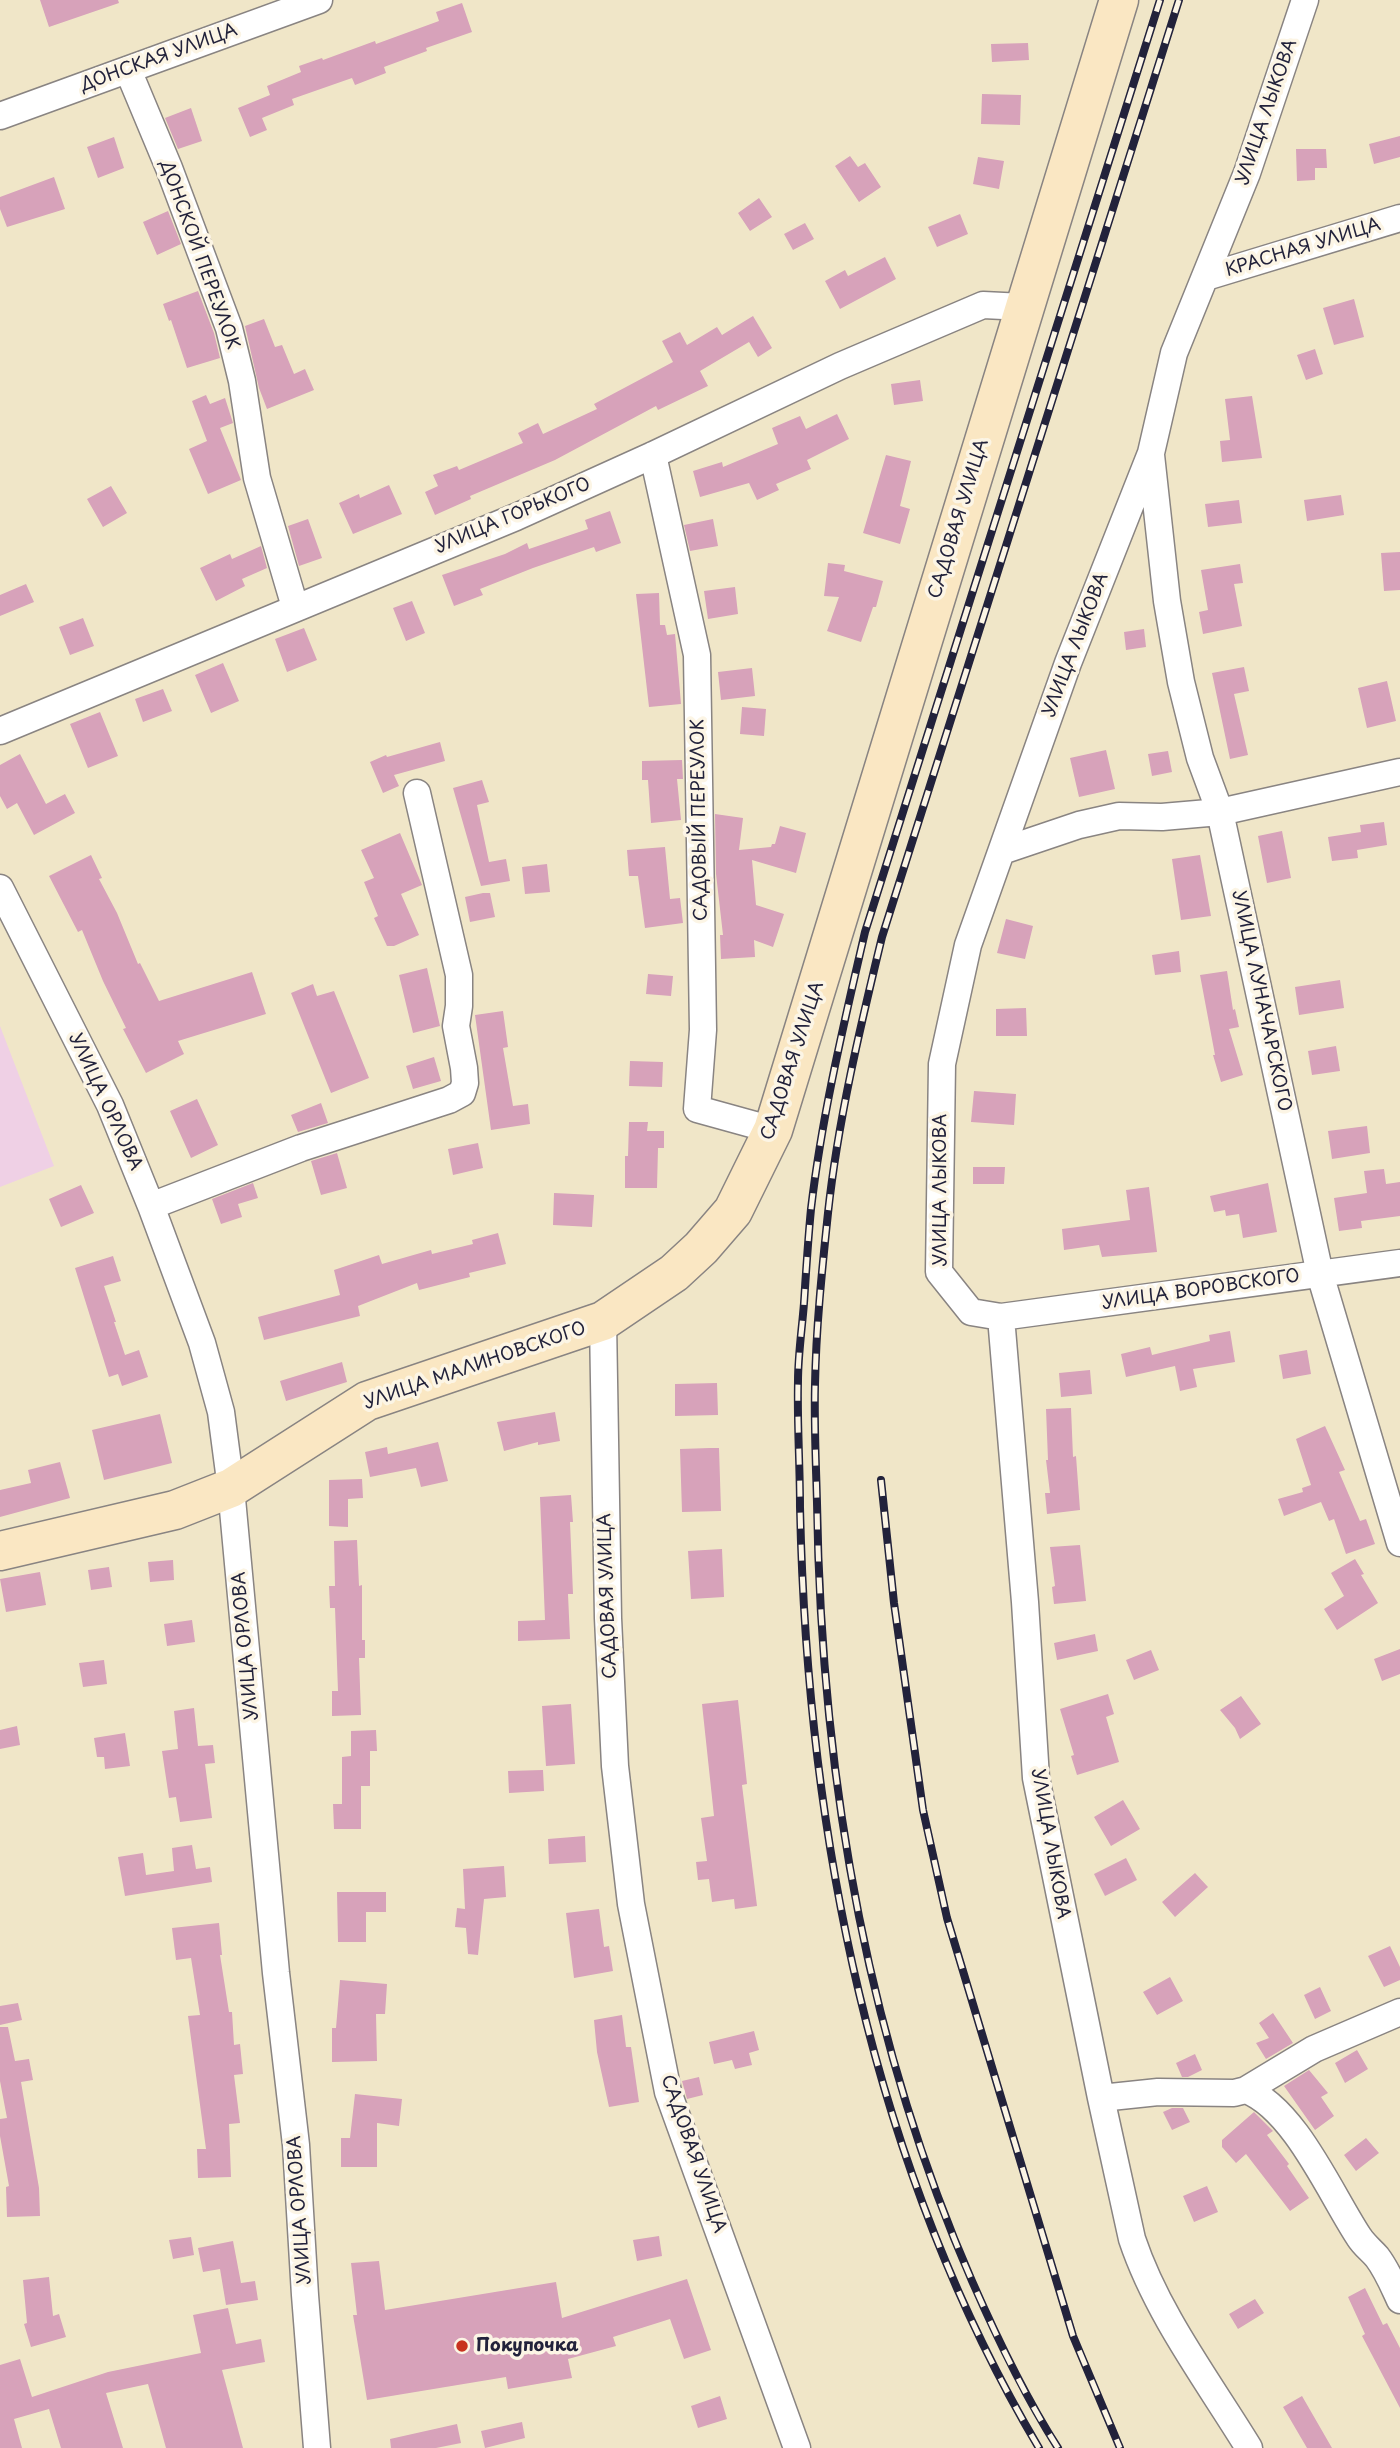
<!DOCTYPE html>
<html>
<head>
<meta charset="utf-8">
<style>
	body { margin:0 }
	canvas { display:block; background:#f0e6c8 }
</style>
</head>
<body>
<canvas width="1400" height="2448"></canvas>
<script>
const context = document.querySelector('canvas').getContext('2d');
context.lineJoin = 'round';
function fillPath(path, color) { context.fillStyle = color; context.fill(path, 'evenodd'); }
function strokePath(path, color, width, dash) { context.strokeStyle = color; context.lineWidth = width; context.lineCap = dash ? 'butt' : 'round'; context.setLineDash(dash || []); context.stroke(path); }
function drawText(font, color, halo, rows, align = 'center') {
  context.font = font + ' "Playpen Sans",sans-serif'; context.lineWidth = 7; context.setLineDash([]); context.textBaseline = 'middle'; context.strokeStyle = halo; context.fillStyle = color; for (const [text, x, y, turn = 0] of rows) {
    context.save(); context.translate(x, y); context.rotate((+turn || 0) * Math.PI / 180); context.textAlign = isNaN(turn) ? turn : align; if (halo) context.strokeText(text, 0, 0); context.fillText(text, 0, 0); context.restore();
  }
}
const built = new Path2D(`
	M0 1026 54 1166 0 1187Z`);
const building = new Path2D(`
	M40 0H118L119 3 49 27Z
	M462 3 472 32 426 48 427 51 384 67 386 73 355 85 352 78 292 99 294 105 262 118 267 130 250 137 238 108 270 95 267 86 301 72 299 66 322 58 323 60 375 41 376 44 439 21 436 12Z
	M1028 43 1029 60 992 62 991 44Z
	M982 94 1021 95 1020 125 981 124Z
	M191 108 202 141 178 149 165 118Z
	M1400 136V157L1374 164 1369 144Z
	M114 137 124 168 98 178 87 147Z
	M1296 149H1326L1327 168H1315V180L1297 181Z
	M850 156 858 167 865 163 881 187 859 202 835 166Z
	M978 157 1004 161 999 189 973 184Z
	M54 177 65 209 7 227 0 209V197Z
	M759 198 772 217 750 231 738 213Z
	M168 211 181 244 157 255 143 222Z
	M960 214 968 234 937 247 928 227Z
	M805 223 814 239 793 250 784 234Z
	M885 257 896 279 840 309 825 281 845 270 848 276Z
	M198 291 214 333 220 358 187 368 171 320 169 321 163 304Z
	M1354 299 1364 337 1334 345 1323 308Z
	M753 316 772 348 758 357 749 342 700 371 708 386 658 410 656 406 555 460 470 496 471 499 435 515 425 492 438 486 433 475 457 466 459 470 523 443 518 433 538 423 543 434 597 409 594 404 673 362 662 341 680 332 687 345 717 327 722 335Z
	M264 319 275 347 282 345 294 374 305 369 314 390 267 409 259 388 245 326Z
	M1315 349 1323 374 1306 380 1297 355Z
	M920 380 923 401 894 405 891 384Z
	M206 395 210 404 225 398 233 423 220 428 241 480 208 494 189 449 207 441 192 401Z
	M1252 396 1262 458 1222 462 1220 441 1230 440 1225 399Z
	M837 414 849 439 807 460 811 469 776 484 779 490 757 500 749 483 700 497 693 471 722 462 723 467 778 444 772 428 800 416 806 429Z
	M886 455 911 461 900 506 910 509 900 544 863 533Z
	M389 485 402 514 353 534 339 503 359 494 360 498Z
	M111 486 127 513 103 527 87 499Z
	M1341 495 1344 515 1307 521 1304 500Z
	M1239 500 1242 523 1208 527 1205 504Z
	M610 511 621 543 596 552 594 547 533 568 480 589 483 595 454 606 442 575 505 554 527 543 529 549 588 529 585 520Z
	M308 519 322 558 299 566 288 526Z
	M713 519 718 546 690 551 684 525Z
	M261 546 267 568 242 579 245 586 216 601 200 568 230 554 232 559Z
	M1400 552V590L1384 591 1381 553Z
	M828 563 845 565 844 571 883 581 876 607H873L861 642 827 631 839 597 824 596Z
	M1240 564 1243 583 1234 584 1242 626 1203 634 1199 612 1208 610 1201 570Z
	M26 584 34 602 0 616V595Z
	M735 587 738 614 708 619 704 591Z
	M659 593 660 625H665L667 635 675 634 681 704 649 707 636 594Z
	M412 601 425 633 406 641 393 608Z
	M83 618 94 646 70 655 59 627Z
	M304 628 317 660 287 672 275 639Z
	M1144 629 1146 647 1126 650 1124 632Z
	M223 663 239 701 211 713 195 675Z
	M1244 667 1249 691 1234 694 1248 755 1230 759 1212 673Z
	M752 668 755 696 721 700 718 672Z
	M1387 681 1396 721 1367 728 1358 688Z
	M163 689 172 711 143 722 135 699Z
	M742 707 766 709 764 736 740 734Z
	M100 712 118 756 88 768 70 724Z
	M440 742 445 761 394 775 399 786 383 793 370 762 386 755 387 757Z
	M1106 750 1115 789 1079 797 1070 758Z
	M1168 751 1172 772 1152 776 1148 754Z
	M20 754 46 804 65 794 75 813 34 835 17 803 7 809 0 796V765Z
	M682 760 683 779H677L681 820 651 823 648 780H642V761Z
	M482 780 489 802 477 805 489 862 506 859 510 881 481 886 453 788Z
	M715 814 743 818 739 850 771 847 772 844H775L780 826 806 833 796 873 752 860 756 905 784 914 773 947 754 940 755 957 721 959 720 935H723L716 874Z
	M1384 822 1387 845 1357 850 1358 858 1332 861 1328 837 1361 832 1360 825Z
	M1282 831 1291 878 1267 883 1258 836Z
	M400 833 422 885 401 894 419 935 394 946H387L374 918 378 916 364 882 374 878 361 850Z
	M665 847 670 899 680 898 683 923 645 928 638 876H629L627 850Z
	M91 855 102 878 99 879 117 913 138 964 140 963 159 1001 252 972 266 1014 178 1041 184 1054 146 1073 123 1029 126 1028 103 981 82 930 78 932 49 876Z
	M1200 855 1211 916 1181 920 1172 859Z
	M547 864 550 892 525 894 522 867Z
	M483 893H490L495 917 470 922 465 897Z
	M1006 919 1033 926 1025 959 997 953Z
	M1179 951 1181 972 1155 975 1152 955Z
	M427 968 440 1026 413 1033 399 975Z
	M1227 971 1233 1010 1235 1009 1239 1027 1229 1029 1243 1075 1221 1082 1213 1055H1215L1200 975Z
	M648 974 673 976 671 996 646 994Z
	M1340 980 1344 1008 1299 1015 1295 987Z
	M313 984 317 996 334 991 369 1078 331 1093 291 993Z
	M1026 1008 1027 1036H996V1009Z
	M503 1011 508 1047 503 1048 513 1106 528 1104 530 1124 491 1130 475 1015Z
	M1336 1046 1340 1071 1312 1075 1308 1051Z
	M434 1057 441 1081 413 1089 406 1066Z
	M630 1061 663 1062 662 1087 629 1086Z
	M974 1091 1016 1094 1014 1125 971 1122Z
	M197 1099 218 1145 191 1158 170 1111Z
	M321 1103 328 1123 298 1132 291 1115Z
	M629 1122H648L647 1131H664V1148H658L657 1188H625V1156H628Z
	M1367 1126 1370 1153 1332 1159 1328 1131Z
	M478 1143 483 1168 453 1175 448 1149Z
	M337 1153 347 1188 321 1195 311 1161Z
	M973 1167H1005L1004 1184H973Z
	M1384 1169 1386 1184 1400 1182V1216L1361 1221 1362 1228 1339 1231 1334 1198 1367 1193 1364 1171Z
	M253 1183 258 1198 238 1204 242 1217 221 1224 212 1199Z
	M1268 1183 1277 1232 1243 1238 1239 1214 1226 1216 1225 1210 1214 1212 1210 1196Z
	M81 1185 94 1213 61 1227 49 1199Z
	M1149 1187 1157 1252 1102 1257 1099 1245 1064 1250 1062 1229 1130 1220 1126 1190Z
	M554 1193 594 1195 592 1227 553 1225Z
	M498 1233 506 1264 469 1273 470 1277 419 1290 417 1283 358 1306 360 1316 264 1340 258 1317 340 1295 334 1270 379 1255 382 1264 431 1250 432 1254 473 1244 472 1240Z
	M113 1256 121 1281 104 1286 116 1322H114L125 1355 139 1350 148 1377 122 1386 118 1374 109 1377 75 1268Z
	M1230 1331 1235 1362 1193 1369 1197 1387 1180 1391 1175 1366 1126 1377 1121 1354 1150 1347 1152 1355 1210 1341 1209 1335Z
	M1307 1350 1311 1374 1283 1379 1279 1355Z
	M342 1362 347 1382 286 1401 280 1381Z
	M1090 1370 1092 1394 1061 1397 1059 1373Z
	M717 1383 718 1415 675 1416V1384Z
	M1071 1408 1073 1457 1076 1456 1080 1510 1047 1514 1045 1493H1050L1046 1460H1048L1046 1409Z
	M555 1412 560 1441 538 1445V1442L504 1451 497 1422Z
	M160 1414 172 1463 104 1480 92 1430Z
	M1325 1426 1345 1470 1339 1472 1360 1521 1366 1519 1375 1544 1346 1554 1334 1519 1329 1521 1321 1502 1284 1516 1278 1499 1303 1492 1302 1488 1311 1485 1296 1439Z
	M438 1442 448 1481 421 1487 416 1468 370 1477 365 1452 387 1447 388 1454Z
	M710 1448H719L721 1511 682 1512 680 1449Z
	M60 1462 70 1498 0 1517V1490L31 1483 28 1470Z
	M362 1479 363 1498 348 1499V1527L329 1526V1480Z
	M571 1495 573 1522H570L573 1594H568L570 1639 518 1641V1621L545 1620 540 1497Z
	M357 1540 359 1586 362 1585V1640H365V1658H359L361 1715 332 1716V1691H338L335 1608H330L329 1586H335L334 1541Z
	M1080 1545 1086 1601 1054 1604 1052 1587 1055 1586 1050 1547Z
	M722 1549 724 1597 691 1599 688 1551Z
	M1355 1559 1364 1574 1361 1575 1378 1603 1337 1630 1324 1609 1344 1596 1331 1573Z
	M173 1560 174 1580 150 1582 148 1562Z
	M109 1567 112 1587 91 1590 88 1570Z
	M40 1572 46 1605 6 1612 0 1579Z
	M192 1620 195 1642 167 1646 164 1624Z
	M1095 1634 1098 1651 1057 1660 1054 1643Z
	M1400 1649V1674L1382 1681 1374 1659Z
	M1151 1650 1159 1670 1134 1680 1126 1660Z
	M104 1660 107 1684 83 1687 79 1663Z
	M1108 1694 1114 1714 1106 1717 1119 1762 1077 1775 1071 1756 1074 1755 1060 1709Z
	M1241 1696 1261 1724 1240 1739 1235 1728 1220 1710Z
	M738 1700 747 1784 742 1785 757 1906 735 1909 734 1899 712 1902 709 1879 698 1880 696 1862 707 1861 701 1818 714 1816 702 1704Z
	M571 1704 575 1764 546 1766 542 1706Z
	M194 1708 198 1746 213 1745 215 1763 205 1764 212 1818 180 1822 176 1797 169 1798 162 1751 178 1749 174 1711Z
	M17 1726 20 1745 0 1749V1730Z
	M376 1730 377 1751H370V1786H361V1829H334L333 1804H342V1757L351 1756V1731Z
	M125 1733 130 1766 105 1769 104 1757H97L94 1738Z
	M543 1770 544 1791 509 1793 508 1771Z
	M1123 1800 1140 1829 1111 1846 1094 1817Z
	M585 1836 586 1862 549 1864 548 1839Z
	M192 1845 196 1869 210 1867 212 1882 125 1896 118 1857 143 1853 146 1875 174 1871 172 1848Z
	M1126 1858 1137 1880 1105 1896 1094 1874Z
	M504 1866 506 1897 484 1899 478 1955 468 1954 466 1928 455 1927 457 1908 465 1909 463 1869Z
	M1195 1873 1208 1887 1175 1917 1162 1902Z
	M337 1892H386V1912H366V1942H338Z
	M599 1909 604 1947 609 1946 613 1971 574 1978 566 1913Z
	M219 1923 222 1955H220L229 2012H232L234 2045 240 2044 243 2074 234 2075 240 2123 229 2124 231 2177 198 2178 197 2149H206L188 2016 200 2015 191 1958 176 1960 172 1928Z
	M1390 1946 1400 1967V1980L1384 1987 1368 1956Z
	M1170 1977 1183 2001 1157 2015 1143 1992Z
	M340 1980 387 1984 385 2014H376L377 2061 332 2062V2028H336Z
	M1320 1987 1331 2011 1315 2019 1304 1995Z
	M18 2003 22 2020 0 2025V2006Z
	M1273 2013 1293 2043 1266 2059 1256 2043 1269 2038 1259 2023Z
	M622 2015 626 2047H631L639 2102 609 2107 597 2052 594 2020Z
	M0 2027H8L15 2061 29 2059 33 2080 21 2082 39 2188 40 2216 7 2217 6 2187 9 2186 0 2136V2119L7 2118 0 2081Z
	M754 2031 759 2050 749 2053 752 2065 735 2069 732 2060 714 2064 709 2042Z
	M1357 2050 1368 2069 1345 2083 1335 2063Z
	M1195 2054 1202 2070 1188 2077H1182L1176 2063Z
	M1309 2070 1328 2093 1321 2097 1334 2116 1315 2130 1284 2086Z
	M699 2077 703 2095 687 2099 682 2081Z
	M355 2094 402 2099 399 2126 377 2123V2167H341V2138H350Z
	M1172 2108H1183L1190 2122 1172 2130 1163 2112Z
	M1254 2112 1273 2131 1267 2135 1289 2164 1287 2166 1309 2198 1290 2211 1246 2154 1236 2163 1222 2147V2140Z
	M1366 2138 1379 2153 1356 2171 1344 2155Z
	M1207 2186 1218 2212 1194 2222 1183 2196Z
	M659 2236 662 2256 637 2261 633 2240Z
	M191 2237 194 2255 173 2259 169 2240Z
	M233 2241 241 2283 255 2281 258 2300 226 2305 220 2269 203 2272 198 2248Z
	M379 2261 385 2310 556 2282 562 2318 687 2279 711 2350 684 2359 670 2319 613 2337 616 2346 568 2359 572 2378 508 2389 506 2377 367 2400 353 2315H357L351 2263Z
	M49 2277 53 2316 59 2314 66 2337 31 2347 24 2324 27 2323 23 2280Z
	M1365 2288 1383 2325 1387 2323 1400 2348V2408L1362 2336 1365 2334 1348 2297Z
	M1255 2299 1264 2313 1238 2329 1229 2314Z
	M228 2308 236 2344 261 2339 265 2362 222 2370 243 2448H166L148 2384 106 2393 123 2448H61L49 2409 14 2419 22 2448H0V2365L20 2359 32 2397 108 2372 201 2353 193 2315Z
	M720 2396 727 2419 698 2428 691 2406Z
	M1302 2396 1332 2448H1307L1283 2407Z
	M522 2422 525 2438 485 2448 481 2431Z
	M457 2424 461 2443 436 2448H391L390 2439Z`);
const street = new Path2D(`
	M1305 0 1247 173 1174 353 1151 453 1068 663 968 945 942 1064 939 1272 971 1312 1001 1317 1400 1263
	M128 70 169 168 229 328 242 381 257 478 295 607
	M0 116 319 0
	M1206 277 1400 218
	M653 455 697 655 703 1030 697 1109 773 1130
	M1151 455 1167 601 1181 682 1200 758 1220 812 1320 1274 1400 1543
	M0 731 516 517 653 455 840 366 983 305 1024 307
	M1002 851 1079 825 1119 816 1162 817 1220 812 1400 772
	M0 888 110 1105 151 1206 202 1343 221 1412 231 1488 276 1973 296 2145 305 2295 317 2448
	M151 1206 301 1148 449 1100 462 1093 465 1083 464 1068 456 1026 459 1006V975L417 793
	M1001 1317 1025 1602 1036 1778 1101 2098 1132 2239C1157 2314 1208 2381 1249 2448
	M603 1321 608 1618 615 1766 631 1904 668 2092 797 2448
	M1246 2090C1295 2109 1331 2195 1359 2237 1364 2245 1371 2250 1377 2257 1387 2270 1393 2285 1400 2300
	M1101 2098 1158 2092 1234 2093 1246 2090 1314 2049 1400 2012`);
const secondary = new Path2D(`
	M0 1551 175 1510 231 1488 367 1401 603 1321 674 1273 701 1248 733 1211 773 1130 1119 0`);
const rail = new Path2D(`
	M881 1480 894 1603 923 1810 947 1918 1073 2336 1120 2448
	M1039 2448C871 2165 807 1832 800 1507 800 1465 797 1423 798 1381 798 1355 802 1329 804 1303 806 1272 808 1240 811 1209 822 1115 844 1023 865 932L1160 0
	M1058 2448C1024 2395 997 2338 972 2281 865 2036 821 1769 817 1503 816 1464 814 1424 815 1385 816 1328 822 1270 828 1213 838 1120 860 1028 882 937L1179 0`);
const markers = [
	[462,2346,7,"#c8321e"]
];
const streetNames = [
	["ДОНСКАЯ УЛИЦА",159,58,-20],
	["УЛИЦА ЛЫКОВА",1267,112,-71],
	["КРАСНАЯ УЛИЦА",1303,248,-17],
	["ДОНСКОЙ ПЕРЕУЛОК",199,255,70],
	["УЛИЦА ГОРЬКОГО",513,516,-23],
	["САДОВАЯ УЛИЦА",959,519,-73],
	["УЛИЦА ЛЫКОВА",1076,645,-69],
	["САДОВЫЙ ПЕРЕУЛОК",700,820,-91],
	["УЛИЦА ЛУНАЧАРСКОГО",1261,1001,78],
	["САДОВАЯ УЛИЦА",793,1061,-72],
	["УЛИЦА ОРЛОВА",105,1102,65],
	["УЛИЦА ЛЫКОВА",941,1190,-90],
	["УЛИЦА ВОРОВСКОГО",1201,1290,-8],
	["УЛИЦА МАЛИНОВСКОГО",475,1366,-19],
	["САДОВАЯ УЛИЦА",608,1596,-92],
	["УЛИЦА ОРЛОВА",246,1646,-95],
	["УЛИЦА ЛЫКОВА",1050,1844,80],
	["САДОВАЯ УЛИЦА",693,2154,71],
	["УЛИЦА ОРЛОВА",300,2210,-94]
];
const poiNames = [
	["Покупочка",476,2346]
];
fillPath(built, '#efd0e5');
fillPath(building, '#d7a2ba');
strokePath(street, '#898482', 29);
strokePath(secondary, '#898482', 41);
strokePath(street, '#fff', 26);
strokePath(secondary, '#fae7c3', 38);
strokePath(rail, '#22223b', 8);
strokePath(rail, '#fcf5e5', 5, [16]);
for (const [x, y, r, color] of markers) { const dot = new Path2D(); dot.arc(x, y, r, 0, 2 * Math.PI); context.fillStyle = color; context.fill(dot); strokePath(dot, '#fcf5e5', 2.5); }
drawText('18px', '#22223b', '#fcf5e5', streetNames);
drawText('bold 18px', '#22223b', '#fcf5e5', poiNames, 'left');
</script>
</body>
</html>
